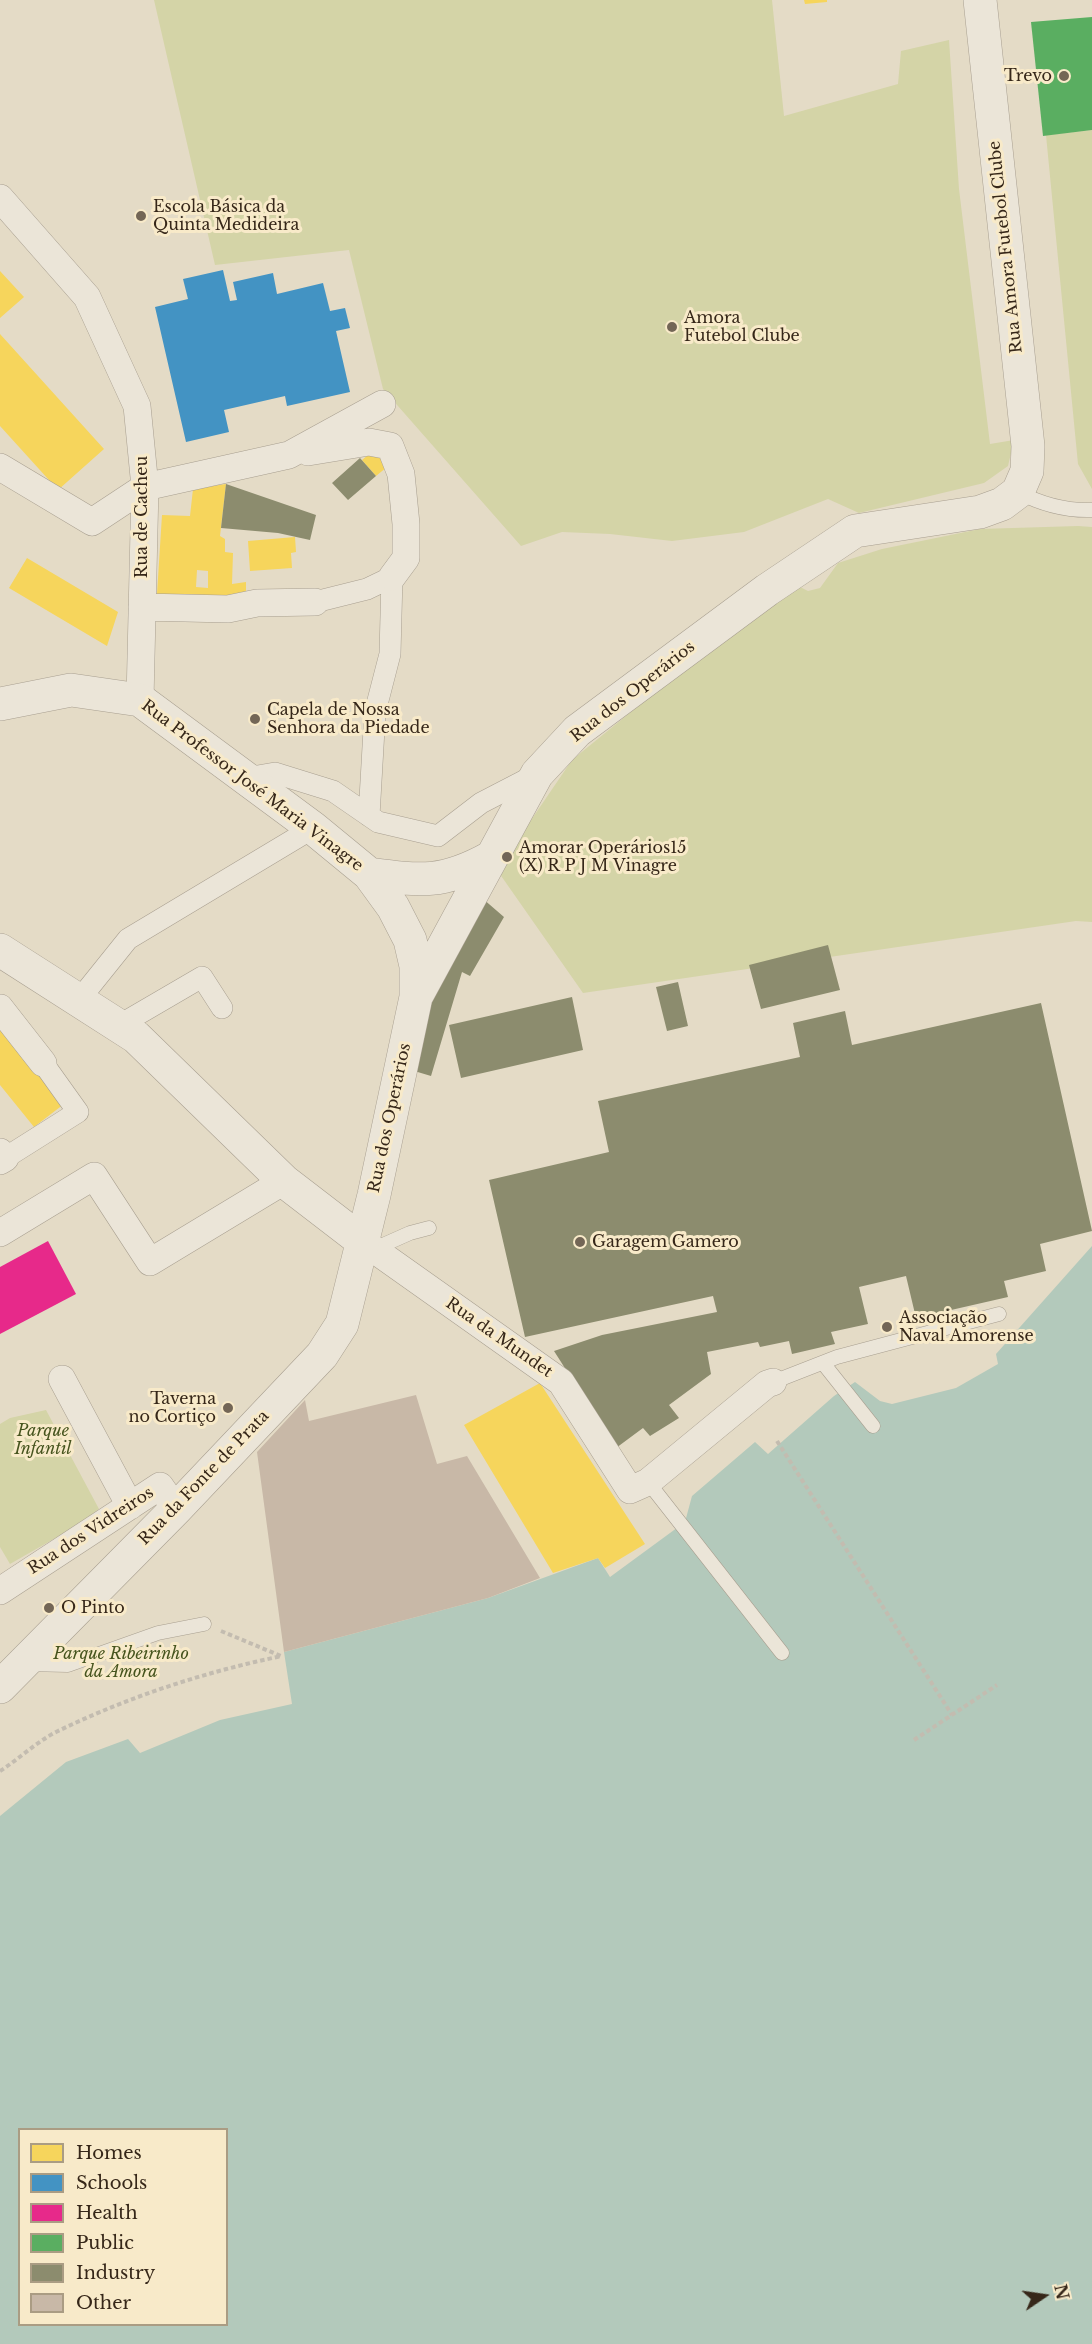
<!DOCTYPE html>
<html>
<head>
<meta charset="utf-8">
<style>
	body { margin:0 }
	#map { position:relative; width:1092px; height:2344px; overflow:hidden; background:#e4dbc6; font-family:"Libre Baskerville",serif }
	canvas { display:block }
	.legend { position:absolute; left:18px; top:2128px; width:210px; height:198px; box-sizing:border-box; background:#f8eac9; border:2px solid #aa9c83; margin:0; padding:8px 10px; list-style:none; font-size:18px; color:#362719 }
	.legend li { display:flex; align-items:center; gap:12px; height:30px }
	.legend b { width:30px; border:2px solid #aa9c83 }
	.north { position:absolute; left:1014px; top:2266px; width:60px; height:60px; -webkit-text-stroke:4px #f8eac9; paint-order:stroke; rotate:77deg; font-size:16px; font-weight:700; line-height:24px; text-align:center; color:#362719 }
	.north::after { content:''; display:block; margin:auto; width:21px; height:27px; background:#362719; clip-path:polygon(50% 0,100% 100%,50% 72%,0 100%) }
</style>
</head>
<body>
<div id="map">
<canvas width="1092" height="2344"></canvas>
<ul class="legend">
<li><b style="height:16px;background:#f6d55c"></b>Homes</li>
<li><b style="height:16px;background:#4393c3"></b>Schools</li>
<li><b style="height:16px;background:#e7298a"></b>Health</li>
<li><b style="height:16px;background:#5aae61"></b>Public</li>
<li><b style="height:16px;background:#8c8c6e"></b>Industry</li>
<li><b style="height:16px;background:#c8b8a7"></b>Other</li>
</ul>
<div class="north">N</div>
</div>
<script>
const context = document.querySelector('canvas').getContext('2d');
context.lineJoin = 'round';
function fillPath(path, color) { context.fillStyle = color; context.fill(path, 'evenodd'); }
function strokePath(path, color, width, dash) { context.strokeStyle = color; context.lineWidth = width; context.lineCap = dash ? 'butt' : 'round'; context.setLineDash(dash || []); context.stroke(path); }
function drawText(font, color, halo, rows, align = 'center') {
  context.font = font + ' "Libre Baskerville",serif'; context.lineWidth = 6; context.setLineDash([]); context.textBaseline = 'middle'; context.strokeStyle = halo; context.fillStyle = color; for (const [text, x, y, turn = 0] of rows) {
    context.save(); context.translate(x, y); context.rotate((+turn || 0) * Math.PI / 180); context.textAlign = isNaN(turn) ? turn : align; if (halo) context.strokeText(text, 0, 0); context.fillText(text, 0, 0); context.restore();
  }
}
const green = new Path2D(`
	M154 0H772L784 116 898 84 901 51 949 40 959 189 990 444 1014 440 1008 466 984 483 859 513 828 499 744 532 672 541 610 534 562 532 521 546 383 389 349 250 215 265Z
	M1092 130V489L1078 464 1046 135Z
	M1078 526 1092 527V922L1076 921 583 993 497 870 572 760 790 582 808 591 820 588 838 563 882 549 980 529Z
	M46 1410 99 1509 73 1528 10 1564 0 1547V1424L10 1418Z`);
const water = new Path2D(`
	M1092 1246V2344H0V1816L66 1762 128 1739 140 1753 220 1720 292 1704 284 1652 488 1598 598 1558 610 1577 685 1522 692 1496 755 1442 768 1454 834 1396 855 1382 880 1401 892 1404 956 1388 998 1364 996 1354ZM20 2130H226V2324H20Z`);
const homes = new Path2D(`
	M804 0H827V2L805 4Z
	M0 271 24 297 0 318Z
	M0 334 104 449 58 490 0 426Z
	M374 450 387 467 376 476 362 460Z
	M226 484 220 536 225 539V552L233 553 232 584 246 582V597L157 594 162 515 190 516 193 489ZM197 570 208 571V588L196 587Z
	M295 537 296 552 291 553 292 568 250 571 248 541Z
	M27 558 118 612 107 646 9 588Z
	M0 1022 64 1104 34 1127 0 1085Z
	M540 1383 645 1544 605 1568 598 1558 553 1573 464 1425Z`);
const schools = new Path2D(`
	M223 270 230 301 237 300 233 282 273 273 277 294 323 283 330 311 345 308 350 328 336 331 350 392 287 406 285 396 224 410 229 432 186 442 155 307 188 299 183 279Z`);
const health = new Path2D(`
	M48 1241 76 1294 0 1334V1267Z`);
const public = new Path2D(`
	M1092 17V130L1043 136 1031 22Z`);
const industry = new Path2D(`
	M360 458 376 476 348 500 332 483Z
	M226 484 316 515 310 540 278 533 221 528Z
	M482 898 504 917 470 976 462 972 431 1076 411 1070 438 976Z
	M828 945 840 990 761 1009 749 965Z
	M678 982 688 1026 667 1031 656 987Z
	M572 997 583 1050 461 1078 449 1025Z
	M1041 1003 1092 1231 1040 1244 1046 1271 1004 1281 1008 1297 916 1318 906 1276 859 1287 868 1324 831 1332 835 1344 792 1354 789 1341 760 1347 758 1342 707 1352 711 1374 669 1405 679 1418 650 1436 643 1428 616 1448 554 1351 602 1335 717 1312 713 1296 525 1337 489 1180 609 1152 598 1101 800 1057 793 1023 845 1011 852 1045Z`);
const building = new Path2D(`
	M416 1395 437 1464 467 1456 540 1578 488 1598 284 1652 257 1452 305 1400 309 1421Z`);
const path = new Path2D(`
	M777 1441 952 1715
	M221 1631 281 1656
	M914 1740 997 1685
	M0 1771C19 1759 35 1743 56 1732 128 1697 204 1672 282 1656`);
const service = new Path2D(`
	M1018 492C1041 504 1065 511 1092 510
	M374 1249 410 1233 429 1228
	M823 1363 873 1426
	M773 1382 837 1357 999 1314
	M648 1482 782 1653
	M27 1664 68 1665 158 1633 204 1624`);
const pedestrian = new Path2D(`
	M315 602 367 589 392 577 390 654 375 712 369 816
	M246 778 275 773 333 791 378 822 438 836 481 803 537 774
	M79 1000 128 939 313 828
	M118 1026 202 977 222 1008
	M5 1158 78 1112 43 1063`);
const minor = new Path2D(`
	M0 198 87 297 137 406 145 487 140 700
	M308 452 369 442 390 446 401 474 406 524V558L392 577
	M0 467 92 522 145 487 289 455 382 404
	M142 607 228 609 257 603 315 602
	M0 1008 43 1063
	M0 1152 5 1158 0 1161
	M0 1233 94 1176 150 1262 284 1181
	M362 1241 561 1382 630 1490 648 1482 767 1384 773 1382
	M62 1379 130 1506
	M0 1591 160 1486 176 1509`);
const tertiary = new Path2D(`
	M0 704 71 690 140 700 313 828 369 874 393 907 410 940 416 966V997
	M369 874C421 881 443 884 490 858
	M0 950 136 1037 284 1181 362 1241
	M0 1687 176 1509 322 1355 342 1324 374 1195 416 997 537 774 577 731 767 590 855 531 980 512 1002 504 1018 492 1027 471 1028 446 980 0`);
const markers = [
	[1064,76,6,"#736656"],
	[141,216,6,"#736656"],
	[672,327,6,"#736656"],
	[255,719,6,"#736656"],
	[507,857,6,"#736656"],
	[580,1242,6,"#736656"],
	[887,1327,6,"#736656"],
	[228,1408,6,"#736656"],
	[49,1608,6,"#736656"]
];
const poiNames = [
	["Trevo",1052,76,"right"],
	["Escola Básica da",153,207],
	["Quinta Medideira",153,225],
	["Amora",684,318],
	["Futebol Clube",684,336],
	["Capela de Nossa",267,710],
	["Senhora da Piedade",267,728],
	["Amorar Operários15",519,848],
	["(X) R P J M Vinagre",519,866],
	["Garagem Gamero",592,1242],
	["Associação",899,1318],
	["Naval Amorense",899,1336],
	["Taverna",216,1399,"right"],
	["no Cortiço",216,1417,"right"],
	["O Pinto",61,1608]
];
const streetNames = [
	["Rua Amora Futebol Clube",1006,247,-96],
	["Rua de Cacheu",142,517,-90],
	["Rua dos Operários",633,692,-38],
	["Rua Professor José Maria Vinagre",252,786,37],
	["Rua dos Operários",390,1118,-78],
	["Rua da Mundet",499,1338,35],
	["Rua da Fonte de Prata",204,1478,-46],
	["Rua dos Vidreiros",91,1531,-33]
];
const parkNames = [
	["Parque",43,1431],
	["Infantil",43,1449],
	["Parque Ribeirinho",121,1654],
	["da Amora",121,1672]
];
fillPath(green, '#d4d4a7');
fillPath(water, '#b3c9bb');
fillPath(homes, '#f6d55c');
fillPath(schools, '#4393c3');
fillPath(health, '#e7298a');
fillPath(public, '#5aae61');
fillPath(industry, '#8c8c6e');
fillPath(building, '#c8b8a7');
strokePath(service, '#a89f90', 15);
strokePath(pedestrian, '#a89f90', 22);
strokePath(minor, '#a89f90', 28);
strokePath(tertiary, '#a89f90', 34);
strokePath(path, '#c3bcb0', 4, [4.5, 3]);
strokePath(service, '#ebe5d8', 14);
strokePath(pedestrian, '#ebe5d8', 21);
strokePath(minor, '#ebe5d8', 27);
strokePath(tertiary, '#ebe5d8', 33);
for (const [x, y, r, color] of markers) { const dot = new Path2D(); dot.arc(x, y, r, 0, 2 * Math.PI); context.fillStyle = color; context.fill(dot); strokePath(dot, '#f8eac9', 2); }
drawText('16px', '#362719', '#f8eac9', poiNames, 'left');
drawText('16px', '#362719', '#f8eac9', streetNames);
drawText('italic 16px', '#46541e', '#f8eac9', parkNames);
</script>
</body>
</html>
